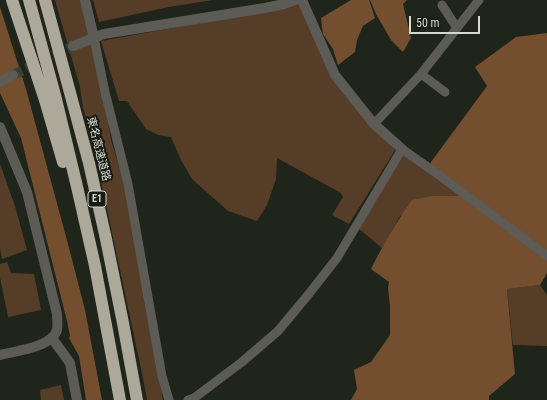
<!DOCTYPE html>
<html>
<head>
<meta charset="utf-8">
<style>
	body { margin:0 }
	#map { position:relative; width:547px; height:400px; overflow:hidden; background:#20251b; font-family:"Roboto Condensed",sans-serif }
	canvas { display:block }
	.scale { position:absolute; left:409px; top:16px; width:71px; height:18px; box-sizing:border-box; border:2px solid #d6d9d2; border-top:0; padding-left:5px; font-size:12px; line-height:14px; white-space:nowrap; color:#d6d9d2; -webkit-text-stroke:3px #171b12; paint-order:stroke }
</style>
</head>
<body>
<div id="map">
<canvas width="547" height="400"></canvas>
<div class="scale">50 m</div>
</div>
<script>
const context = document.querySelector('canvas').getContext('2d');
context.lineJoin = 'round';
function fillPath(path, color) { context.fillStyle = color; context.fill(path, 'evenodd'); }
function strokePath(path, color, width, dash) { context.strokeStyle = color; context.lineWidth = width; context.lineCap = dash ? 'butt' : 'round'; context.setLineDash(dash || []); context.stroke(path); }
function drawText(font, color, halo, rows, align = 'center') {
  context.font = font + ' "Roboto Condensed","Noto Sans JP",sans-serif'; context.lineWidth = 4; context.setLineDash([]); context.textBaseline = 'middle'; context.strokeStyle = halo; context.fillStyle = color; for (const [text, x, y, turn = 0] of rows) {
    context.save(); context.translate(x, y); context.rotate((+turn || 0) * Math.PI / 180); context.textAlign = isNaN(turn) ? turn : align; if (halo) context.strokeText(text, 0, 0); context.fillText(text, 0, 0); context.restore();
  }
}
const green = new Path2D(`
	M55 0H81L106 109 111 140 124 182 135 227 163 400H147L143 378 91 134 83 108 80 87Z
	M93 0H213L169 7 99 22Z
	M299 2 349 98 395 150 349 224 332 215 343 197 341 193 277 158 276 179 267 205 257 221 228 211 192 179 181 160 171 137 158 135 146 129 127 101H119L101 41 283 8Z
	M403 153 463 196H432L400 216 382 248 358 228Z
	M0 164 15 206 27 250 2 259 0 248Z
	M7 262 11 273 34 274 41 310 8 317 0 278V264Z
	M540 285 547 295V346L513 345 507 289Z
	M61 385 64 400H41L40 390Z`);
const forest = new Path2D(`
	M351 0H369L375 18 363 26 357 40 355 52 338 65 333 49 323 34 321 18Z
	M370 0H407L403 4 411 38 403 52 391 40 376 14Z
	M0 7 26 89 68 244 85 310 102 400H86L79 356 69 338 70 336 67 321 21 138 0 93Z
	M547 33V273L540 285 507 289 515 374 489 396V400H351L357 389 354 370 371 362 390 335V306L388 288 389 282 371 269C383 245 396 222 412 200L432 196H462L428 172 431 162 487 86 475 67 516 37Z`);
const tertiaryTunnel = new Path2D(`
	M13 75 73 46`);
const minor = new Path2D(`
	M442 5 457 28
	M94 38 105 92 128 184 162 376 169 400
	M421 74 445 92
	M374 124 421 74 479 0
	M188 400 194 398 242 362 278 331 308 295 337 258 402 149 439 175 547 256`);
const tertiary = new Path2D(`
	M85 0 94 38
	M302 0 335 75 374 124 402 149
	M73 46 104 34 265 8 284 4 295 0
	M0 82 13 75
	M0 127 27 192 57 314C57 319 58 326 57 330 51 348 15 351 0 355
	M52 338 70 363 77 400`);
const motorway = new Path2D(`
	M12 0 45 100 63 162
	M29 0 55 95 78 191 95 266 120 400
	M45 0 89 163 106 239 123 323 137 400`);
const shields = [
	[97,199,18]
];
const shieldNames = [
	["E1",97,199]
];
const streetNames = [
	["東名高速道路",98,149,76]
];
fillPath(green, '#563d27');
fillPath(forest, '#734f2f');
strokePath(tertiaryTunnel, '#3b4036', 10, [10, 5]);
strokePath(minor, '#5c5b55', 9);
strokePath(tertiary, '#5c5b55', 10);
strokePath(motorway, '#aca99b', 12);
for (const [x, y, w] of shields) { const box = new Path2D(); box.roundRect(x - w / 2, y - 8, w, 16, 3); context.fillStyle = '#171b12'; context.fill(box); strokePath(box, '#d6d9d2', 1); }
drawText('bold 10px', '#d6d9d2', null, shieldNames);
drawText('11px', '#d6d9d2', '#171b12', streetNames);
</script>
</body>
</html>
